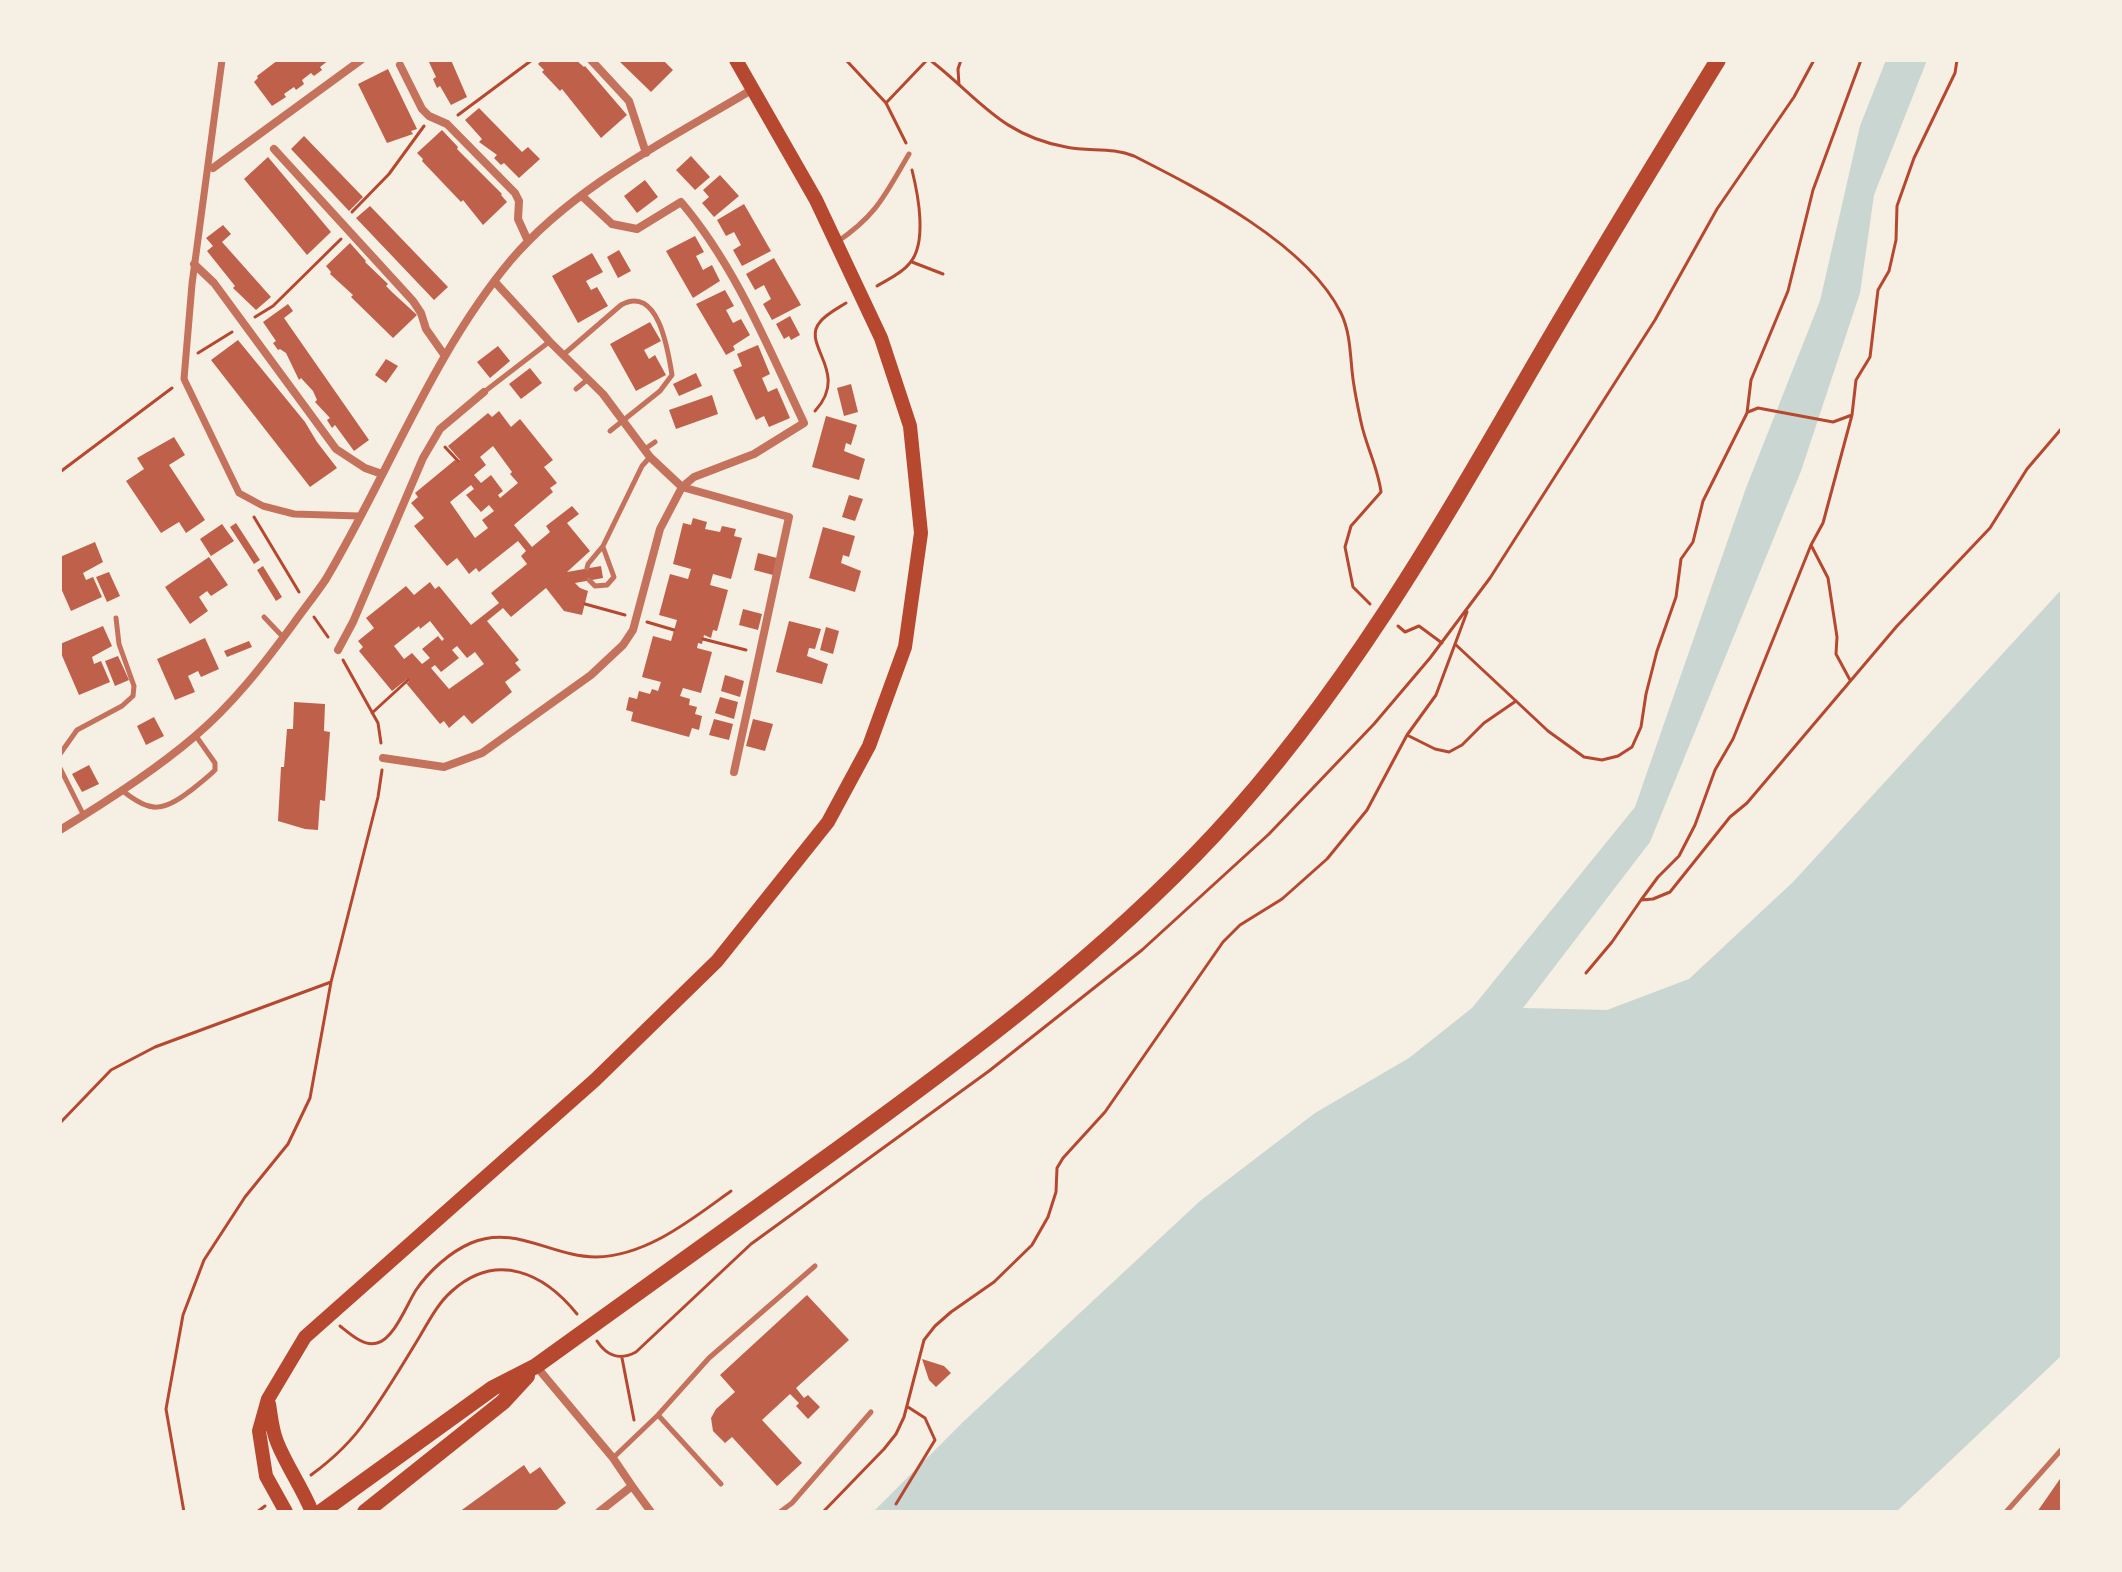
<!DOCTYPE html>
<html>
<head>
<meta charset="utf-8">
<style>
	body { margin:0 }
	#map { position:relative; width:2122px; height:1572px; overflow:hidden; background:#f6efe4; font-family:"Titillium Web",sans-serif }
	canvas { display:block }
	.frame { position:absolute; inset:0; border:62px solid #f6efe4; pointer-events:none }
</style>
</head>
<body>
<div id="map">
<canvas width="2122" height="1572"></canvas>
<div class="frame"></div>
</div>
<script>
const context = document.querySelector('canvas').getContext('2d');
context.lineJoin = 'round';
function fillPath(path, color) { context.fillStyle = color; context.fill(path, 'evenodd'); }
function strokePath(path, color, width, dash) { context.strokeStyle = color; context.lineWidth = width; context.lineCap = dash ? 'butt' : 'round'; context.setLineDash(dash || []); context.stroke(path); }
const water = new Path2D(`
	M1886 60H1927L1874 195 1860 293 1801 471 1650 842 1523 1008 1607 1010 1689 979 1793 882 2062 589V1353L2060 1357 1896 1512H873L963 1422 1200 1201 1315 1113 1409 1058 1472 1008 1635 807 1746 488 1820 301 1860 126Z`);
const building = new Path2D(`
	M278 60H329L320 67 322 70 314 76 311 73 302 80 304 84 296 90 294 87 284 94 286 97 272 106 254 82 258 78 257 76Z
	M428 60H451L467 97 451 105 440 86 437 88 433 79 436 77Z
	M542 60H576L584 67 585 66 627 115 601 138 562 89 560 91 542 72 544 70 538 64Z
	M618 60H663L673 70 651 92Z
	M388 69 417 129 411 131 413 134 387 143 358 84Z
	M479 108 522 152 528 147 540 159 519 178 504 163 501 165 494 158 497 155 493 152 479 142 482 139 465 120Z
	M442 130 458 147 457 149 502 194 501 195 507 202 483 225 463 200 461 202 422 161 423 159 417 153Z
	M304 136 363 197 349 211 291 149Z
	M691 156 710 177 695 190 676 170Z
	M268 157 331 232 307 255 244 179Z
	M720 175 739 196 714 217 702 203 709 197 703 190Z
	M645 180 658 197 637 213 624 196Z
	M744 204 771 251 742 266 733 250 741 245 734 232 726 236 717 220Z
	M370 206 448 287 434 300 356 218Z
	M223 225 231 234 222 242 271 297 256 310 233 288 235 286 207 251 213 246 206 238Z
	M695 236 704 252 696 256 703 270 712 265 720 281 693 298 666 251Z
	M350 243 366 261 365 262 388 284 386 286 393 293 417 315 393 338 351 297 353 295 330 274 331 272 326 266Z
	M619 250 631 271 618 278 607 257Z
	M592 253 603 272 586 281 591 290 597 287 608 306 578 323 552 276Z
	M774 258 801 305 772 320 763 304 771 299 764 285 755 290 746 274Z
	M725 290 734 306 726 310 733 323 741 319 750 335 733 346 735 350 726 355 696 304Z
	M288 304 293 311 284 318 369 440 354 451 335 425 332 428 327 420 330 418 315 402 317 400 313 391 301 378 299 380 286 353 280 349 278 350 273 343 276 341 263 322Z
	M790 316 800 335 791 340 789 336 784 339 776 324Z
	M650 322 661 341 644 350 649 359 655 355 666 375 636 391 610 344Z
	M238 340 305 422 317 442 337 468 310 487 211 360Z
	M758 345 770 374 762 378 768 392 777 388 790 418 769 427 764 416 756 420 733 370 742 366 737 354Z
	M498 346 510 361 490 378 477 362Z
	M386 359 398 366 386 383 375 375Z
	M530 368 542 383 521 399 509 384Z
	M696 373 702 386 679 396 673 384Z
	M851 384 858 412 844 416 837 388Z
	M712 395 718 414 676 429 669 410Z
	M499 411 511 427 520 419 553 460 544 467 557 483 550 488 553 492 514 525 532 547 550 532 546 526 572 506 579 514 567 523 590 551 567 572 601 566 603 578 575 583 580 588 588 591 582 615 564 611 546 588 511 617 503 608 487 621 519 660 515 663 521 670 505 682 512 692 472 724 464 715 449 728 444 721 440 724 406 683 409 682 407 679 392 691 359 651 363 647 358 641 374 628 366 618 406 586 414 595 430 582 435 589 439 586 471 625 499 603 491 593 527 564 521 556 526 551 518 541 479 572 476 568 469 574 457 558 447 566 414 526 424 518 411 503 418 497 415 493 455 460 457 462 460 460 448 446 488 413 492 417ZM493 446 512 472 510 474 518 483 500 498 498 495 503 491 491 475 481 483 474 475 486 465 480 457ZM471 485 474 489 466 495 481 512 489 505 494 511 482 520 488 528 475 538 450 502ZM430 621 444 639 442 641 438 636 422 649 430 658 422 664 412 653 404 659 394 646 419 626 420 629ZM457 646 467 658 475 652 484 664 449 689 431 668 435 665 441 672 459 658 452 650Z
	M826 416 857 425 851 445 846 443 844 451 865 459 859 480 812 467Z
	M174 437 185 455 169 465 205 520 186 533 179 522 161 533 126 481 144 469 137 458Z
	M849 495 863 499 855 521 842 517Z
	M693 518 707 522 705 529 720 532 722 526 736 529 734 536 742 538 731 579 713 574 710 585 728 590 717 631 713 630 711 638 704 635 702 644 698 643 697 648 712 652 701 693 683 688 680 696 690 699 689 705 697 707 695 714 702 716 699 730 692 728 689 737 631 721 633 712 626 710 629 697 637 699 639 691 650 694 652 689 658 691 661 682 642 677 653 636 671 641 677 620 659 615 670 574 688 579 691 569 673 564 683 523 691 525Z
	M236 523 260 560 254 564 230 527Z
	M222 524 234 541 211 556 200 539Z
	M823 527 855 536 849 557 843 555 841 563 861 571 855 592 809 578Z
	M95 542 103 562 83 573 86 580 93 577 102 597 71 611 60 586V557Z
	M758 553 777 558 773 575 754 570Z
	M209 557 228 585 211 596 207 591 199 597 208 611 190 624 165 587Z
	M263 566 282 597 276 601 257 570Z
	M109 572 120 596 107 602 96 577Z
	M743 609 762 614 758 630 739 625Z
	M789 621 821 629 815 649 809 648 807 656 828 664 822 684 776 672Z
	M103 626 112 646 92 657 94 664 101 661 110 682 79 695 60 651V644Z
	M826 627 839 631 833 654 820 650Z
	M205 638 219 669 201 677 198 671 188 676 195 692 175 700 157 659Z
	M249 641 252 647 227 657 224 651Z
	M118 656 129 680 115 686 105 661Z
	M725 675 744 681 740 697 721 691Z
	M720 697 738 702 734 719 715 713Z
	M294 702 325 704 324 731 330 732 325 801 320 800 318 830 305 829 278 821 281 767H284L287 729H293Z
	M154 717 164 736 146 745 137 726Z
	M714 719 733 724 729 740 709 735Z
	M753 719 773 724 765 751 746 746Z
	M89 765 99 784 82 792 72 774Z
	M807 1295 849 1340 796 1388 804 1398 808 1395 820 1407 808 1419 796 1406 799 1403 790 1394 762 1420 802 1463 777 1486 732 1437 725 1443 713 1431 711 1418 716 1409 735 1392 720 1375Z
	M922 1359 944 1366 951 1373 936 1387 929 1380Z
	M524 1465 530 1474 540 1467 566 1503 554 1512H459Z
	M2062 1476V1512H2037Z`);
const path = new Path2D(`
	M846 60 886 103 906 143
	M930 60C978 97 1000 135 1066 147 1089 152 1112 147 1134 156 1201 190 1307 244 1341 313 1351 334 1350 357 1353 379 1355 394 1358 408 1361 422 1366 446 1378 468 1381 492L1351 526 1345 547 1353 587 1370 604
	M959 85 958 69 961 60
	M886 103 927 60
	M458 115 532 60
	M352 212 389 174 424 126
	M912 262 943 274
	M877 286C888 279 901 274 909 264 928 244 918 194 912 170
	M255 317 273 306 341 239
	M198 353 232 332
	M815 411C851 372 800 345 820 322 826 314 838 308 846 303
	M1748 412 1758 408 1833 422 1852 415
	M445 447 458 461
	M60 472 172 388
	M254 517 299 592
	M585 604 625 615
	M314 617 328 637
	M647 622 674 630
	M1398 626 1405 632 1419 626 1442 643
	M703 639 746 650
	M1455 644 1516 701
	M343 660 378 723 381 743
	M1850 680 1836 654 1837 637 1828 578 1811 545 1823 523 1852 415 1856 380 1870 357 1878 290 1889 271 1896 240 1897 206 1914 158 1955 73 1957 60
	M372 713 408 680
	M1407 735 1435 749 1449 752 1462 745 1484 723 1516 701 1548 731 1584 757 1602 760 1618 756 1632 747 1641 727 1646 694 1657 651 1676 597 1681 559 1693 542 1703 501 1747 413 1751 380 1788 291 1813 190 1861 60
	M1641 900 1658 877 1679 856 1695 825 1715 770 1733 739 1811 545
	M1586 973 1612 942 1641 900 1653 899 1670 892 1730 817 1747 803 1897 626 1990 528 2027 469 2062 428
	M60 1123 111 1070 155 1047 331 982
	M340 1326C350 1334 364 1347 377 1343 394 1339 407 1304 416 1290 429 1271 450 1252 471 1243 515 1224 552 1257 596 1257 647 1256 692 1219 731 1191
	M597 1341C607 1356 619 1361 636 1352L751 1244 989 1071 1142 950 1269 834 1374 724 1430 658 1490 578 1655 320 1717 209 1794 97 1814 60
	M622 1358 634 1420
	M311 1475C333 1459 352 1441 367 1419 386 1393 403 1364 420 1336 429 1321 438 1303 452 1291 497 1251 544 1273 577 1314
	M896 1504 935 1440 925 1418 908 1407
	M184 1512 166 1409 183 1315 204 1260 245 1197 288 1144 310 1098 331 982 378 797 382 770
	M257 1512 265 1506
	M823 1512 884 1449 896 1434 904 1417 924 1340 935 1326 951 1312 994 1282 1032 1245 1048 1217 1056 1192 1057 1168 1063 1158 1105 1112 1223 942 1240 925 1282 899 1327 859 1367 810 1407 735 1436 695 1467 612`);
const service = new Path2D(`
	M837 242C877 215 885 195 909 154
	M563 355 621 305C658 284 668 350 672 375L660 391 610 431
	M576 389 587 380
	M484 392 549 342
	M645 449 655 442
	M587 568 588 564 603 546 642 466 650 457
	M589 580 595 586 607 585 614 577 603 547
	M264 617 283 637
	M60 754 77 730 122 706 133 696 134 686 119 644 116 618
	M60 768 84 816
	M123 791C150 813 163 812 190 791 199 784 207 778 215 770V763L196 736
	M658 1415 721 1484
	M613 1458 658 1415 709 1358 815 1266
	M780 1512 792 1503 871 1412
	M2006 1512 2062 1449`);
const pedestrian = new Path2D(`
	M222 60 192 284 184 379 239 493 263 506 294 514 359 516`);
const minor = new Path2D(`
	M591 60 629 101 646 153
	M400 65 422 109 429 116 447 124 515 193 519 201 518 219 528 241
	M274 149 413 301 421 313 426 329 445 356
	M213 168 361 60
	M194 264 214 283 336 449 365 468 382 474
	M495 282 550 342 603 394 650 457 682 487 789 517 734 772
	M338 650 353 622 423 458 440 429 484 392
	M383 758 444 767 482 753 591 675 623 645 633 630 660 529 682 487 694 477 754 454 804 423C768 347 736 267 681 202L637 229 612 224 582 196
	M60 830C106 802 153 772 194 737 233 704 264 664 294 623 304 609 316 594 326 579 388 475 433 353 511 260 575 185 670 139 753 89
	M536 1366 613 1458 632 1486 599 1512
	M632 1486 651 1512`);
const secondary = new Path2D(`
	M269 1404C271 1416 272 1430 277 1442 287 1467 302 1487 312 1512
	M286 1512 266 1476 259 1431 268 1399 305 1337 595 1080 717 961 828 822 869 746 905 647 921 533 910 426 881 338 816 200 736 60`);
const trunk = new Path2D(`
	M321 1512 493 1388 536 1366C636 1294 736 1222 835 1151 969 1054 1101 956 1214 835 1346 693 1441 526 1537 360 1596 259 1657 159 1718 60
	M365 1512 503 1402 527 1376`);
fillPath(water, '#c9d6d2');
fillPath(building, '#bf614a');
strokePath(path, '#b5482f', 3);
strokePath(service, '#c5725c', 5);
strokePath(pedestrian, '#c5725c', 7);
strokePath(minor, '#c5725c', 8);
strokePath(secondary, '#b5482f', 14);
strokePath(trunk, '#b5482f', 16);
</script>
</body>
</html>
